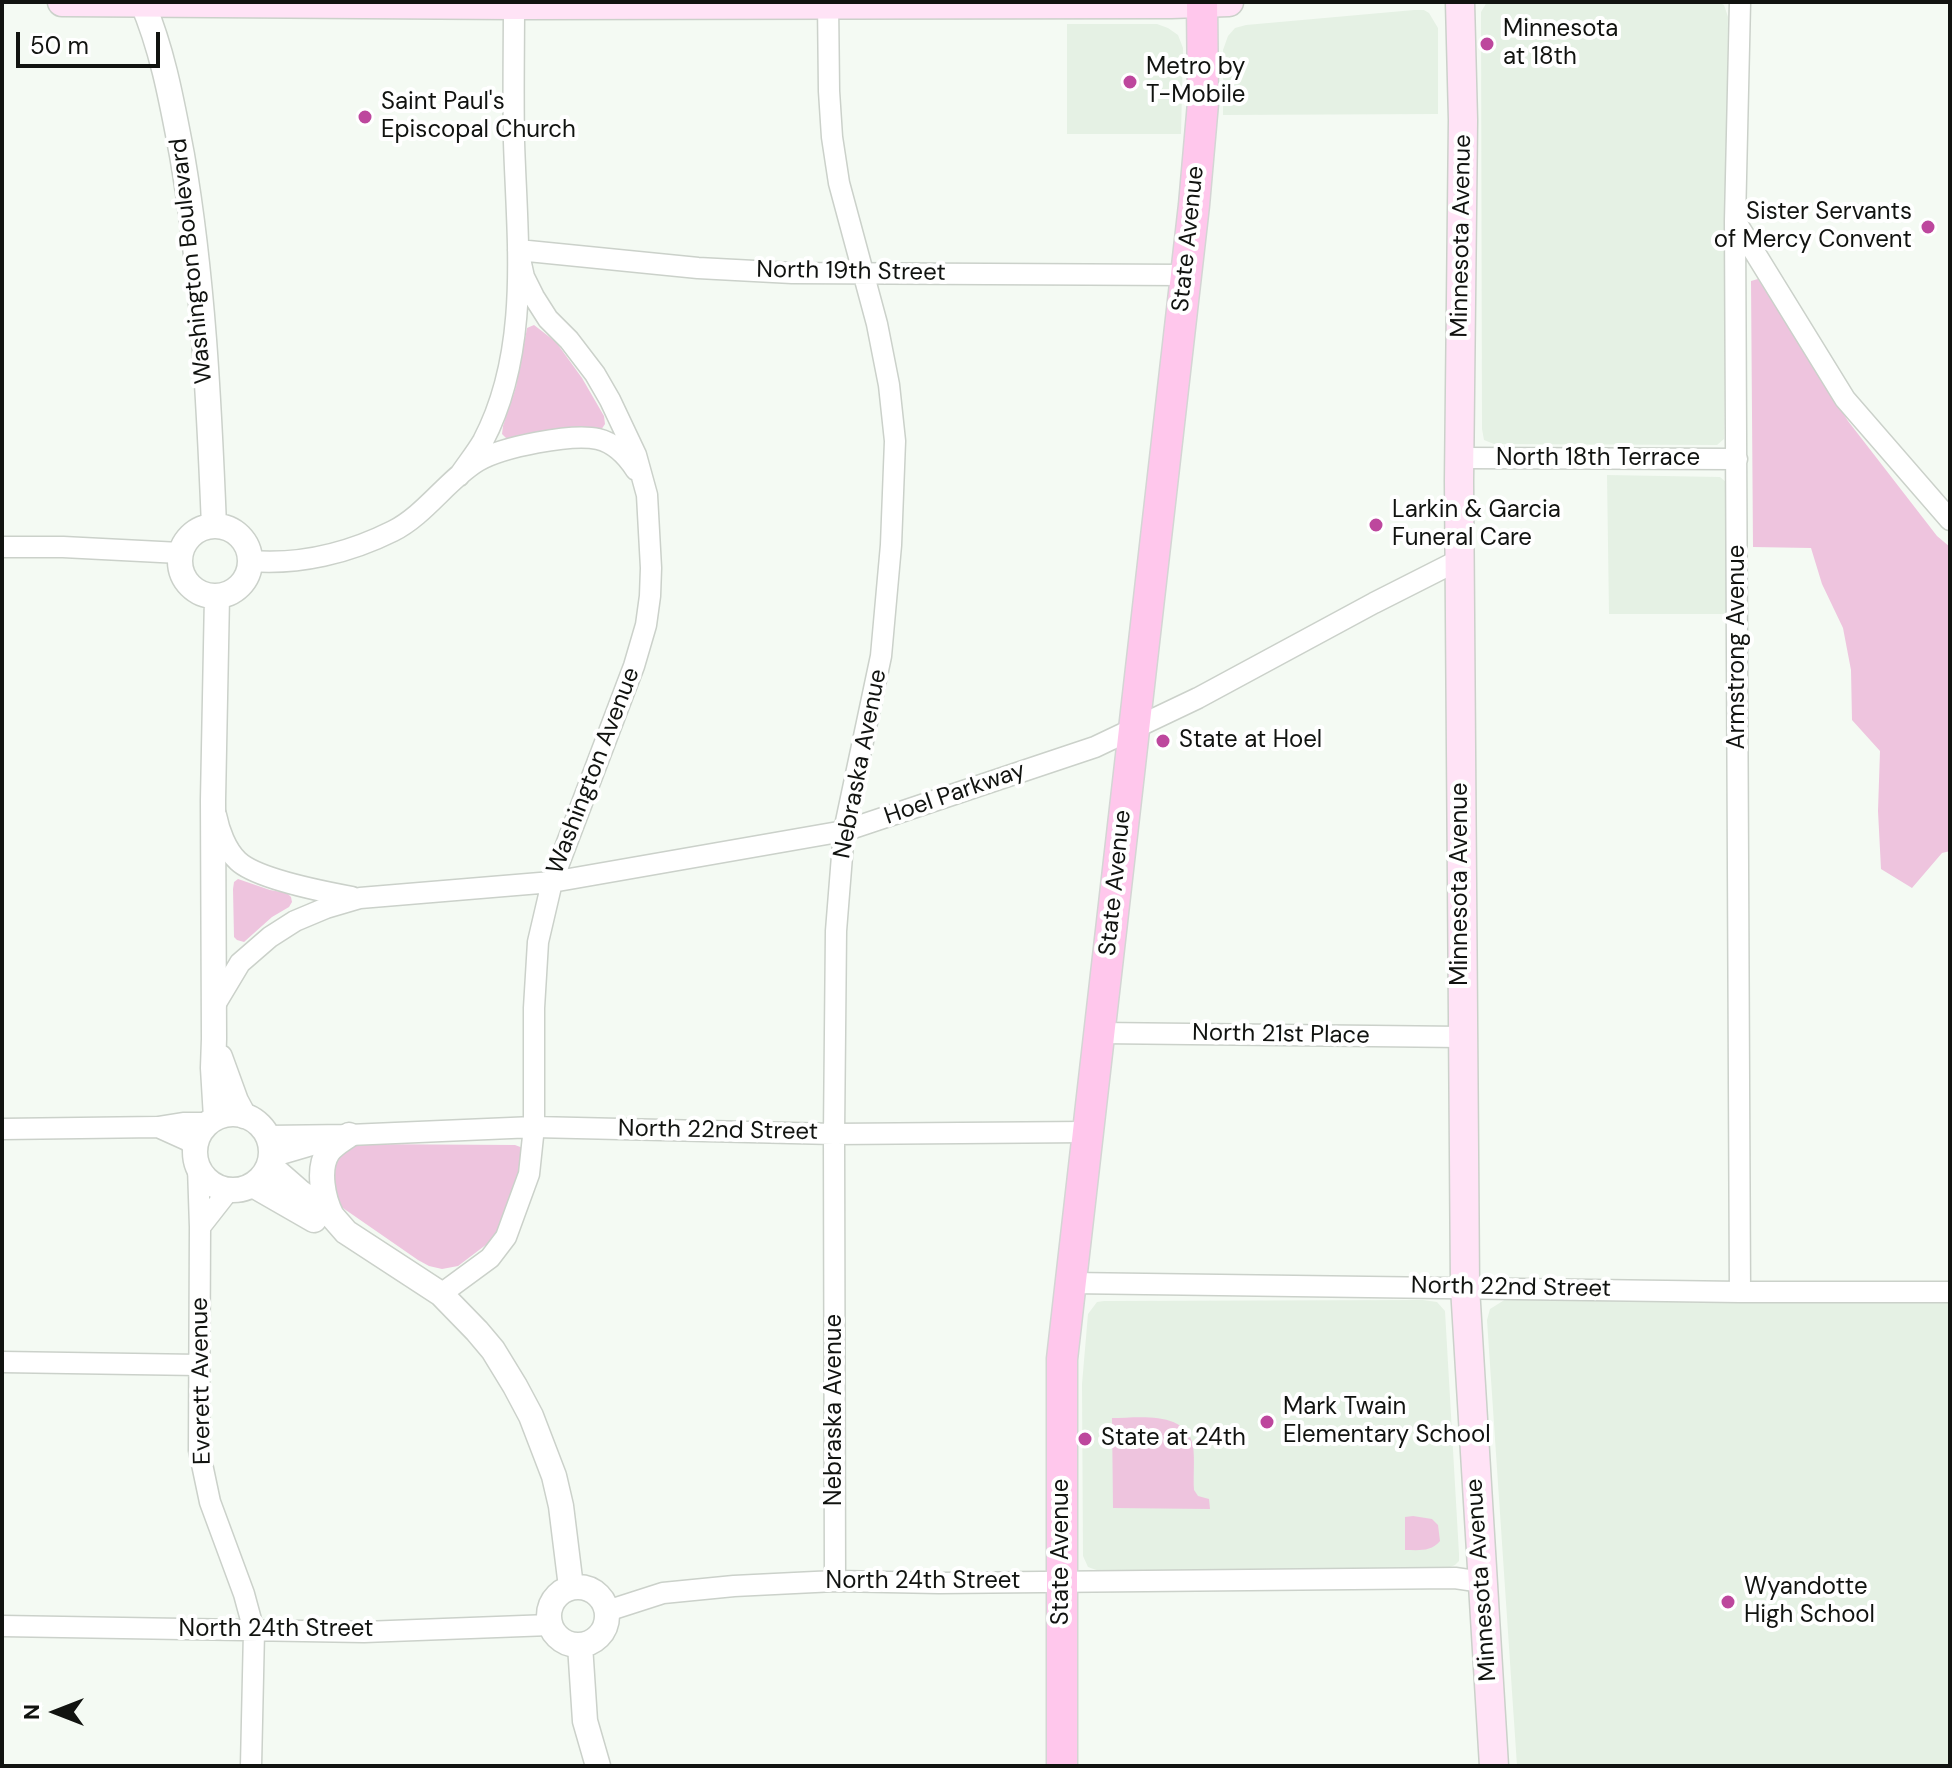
<!DOCTYPE html>
<html>
<head>
<meta charset="utf-8">
<style>
	body { margin:0 }
	#map { position:relative; width:1952px; height:1768px; overflow:hidden; background:#f4faf3; font-family:"DM Sans",sans-serif }
	canvas { display:block }
	.frame { position:absolute; inset:0; border:4px solid #111310; pointer-events:none }
	.north { position:absolute; left:16px; top:1672px; width:80px; height:80px; -webkit-text-stroke:6px #fff; paint-order:stroke; rotate:270deg; font-size:22px; font-weight:700; line-height:32px; text-align:center; color:#111310 }
	.north::after { content:''; display:block; margin:auto; width:28px; height:36px; background:#111310; clip-path:polygon(50% 0,100% 100%,50% 72%,0 100%) }
	.scale { position:absolute; left:16px; top:32px; width:144px; height:36px; box-sizing:border-box; border:4px solid #111310; border-top:0; padding-left:10px; font-size:24px; line-height:28px; white-space:nowrap; color:#111310; -webkit-text-stroke:6px #fff; paint-order:stroke }
</style>
</head>
<body>
<div id="map">
<canvas width="1952" height="1768"></canvas>
<div class="frame"></div>
<div class="north">N</div>
<div class="scale">50 m</div>
</div>
<script>
const context = document.querySelector('canvas').getContext('2d');
context.lineJoin = 'round';
function fillPath(path, color) { context.fillStyle = color; context.fill(path, 'evenodd'); }
function strokePath(path, color, width, dash) { context.strokeStyle = color; context.lineWidth = width; context.lineCap = dash ? 'butt' : 'round'; context.setLineDash(dash || []); context.stroke(path); }
function drawText(font, color, halo, rows, align = 'center') {
  context.font = font + ' "DM Sans",sans-serif'; context.lineWidth = 8; context.setLineDash([]); context.textBaseline = 'middle'; context.strokeStyle = halo; context.fillStyle = color; for (const [text, x, y, turn = 0] of rows) {
    context.save(); context.translate(x, y); context.rotate((+turn || 0) * Math.PI / 180); context.textAlign = isNaN(turn) ? turn : align; if (halo) context.strokeText(text, 0, 0); context.fillText(text, 0, 0); context.restore();
  }
}
const built = new Path2D(`
	M1487 2H1718L1724 5 1728 17 1724 439 1717 445 1494 444 1484 440 1482 429 1481 12Z
	M1414 10H1424L1429 13 1438 28V114L1223 115V50L1228 36 1235 28 1246 25Z
	M1067 24H1157L1168 28 1178 35 1183 48 1181 134H1067Z
	M1607 475 1720 477 1726 482 1727 614H1609Z
	M1506 1299 1950 1303V1766H1517L1487 1320 1490 1309Z
	M1423 1300 1437 1302 1445 1311 1459 1554V1561L1455 1565 1445 1569 1099 1571 1088 1567 1083 1556 1082 1384 1088 1314 1097 1302 1104 1301Z`);
const green = new Path2D(`
	M1758 279 1848 421 1937 536 1950 547V851L1942 853 1912 888 1881 869 1878 811 1880 751 1852 720 1851 670 1843 628 1822 584 1811 548 1753 547 1751 281Z
	M534 325 556 342 582 378 604 416 605 424 601 430 555 429 512 439 506 438 502 434 503 426 516 387 527 328Z
	M238 879 270 890 287 893 291 897 292 902 289 907 272 917 244 942 237 940 234 937 233 889 234 882Z
	M351 1144 515 1145 523 1148 526 1153 502 1226 487 1244 458 1266 442 1269 429 1266 418 1260 340 1206 331 1183 336 1156Z
	M1112 1418C1139 1418 1186 1410 1193 1446 1195 1460 1193 1476 1194 1490L1198 1496 1209 1499 1210 1509 1113 1508Z
	M1413 1516 1432 1519 1438 1525 1440 1541C1431 1552 1419 1550 1405 1550V1517Z`);
const minor = new Path2D(`
	M828 2 829 91 832 137 839 183 877 324 889 385 895 441 891 545 881 656 844 831 836 931 834 1134 835 1581
	M1736 222 1845 399 1950 520
	M1459 458 1737 459
	M459 476C467 464 476 453 483 441 531 350 517 240 514 142 513 95 514 49 514 2
	M2 547H63L180 553
	M250 561C299 565 349 553 393 531 425 515 448 479 478 461 502 447 572 433 598 439 615 443 627 456 636 470
	M216 815C219 830 226 850 238 861 257 879 325 892 352 897
	M213 1008 240 963 270 937 295 921 326 908 360 898 552 882 844 831 1095 747 1198 698 1374 603 1459 560
	M1100 1033 1462 1037
	M158 1127 189 1141 195 1149
	M2 1129 158 1127 183 1123H209
	M267 1136 349 1135 534 1127 834 1134 1088 1132
	M271 1157 322 1142
	M198 1167 200 1227 199 1450 210 1502 244 1594 254 1631 251 1766
	M200 1227 229 1190
	M1071 1283 1740 1292H1950
	M1740 1292 1735 221 1740 2
	M441 1294 490 1258 506 1237 529 1174 534 1127V1008L538 942 552 882 634 666 646 625 650 596 651 568 647 495 636 455 610 400 595 374 569 340 548 319 534 297 524 277 518 250 698 268 792 273 1185 275
	M2 1362 199 1365
	M607 1611 663 1593 734 1586 835 1581 939 1583 1455 1578 1482 1582
	M2 1626 364 1632 550 1625`);
const tertiary = new Path2D(`
	M142 2C163 51 172 103 182 155 203 277 209 402 214 526
	M180 561a35 35 0 1 1 70 0a35 35 0 1 1-70 0Z
	M220 1057 236 1101 244 1116
	M195 1152a38 38 0 1 1 76 0a38 38 0 1 1-76 0Z
	M216 1118 213 1068 214 1039 213 800 217 596
	M269 1165 301 1193 332 1216 346 1232 441 1294 477 1331 493 1350 515 1386 531 1416 554 1476 561 1506 571 1587
	M253 1185 314 1220
	M332 1216C323 1199 317 1169 328 1152 333 1145 342 1140 349 1135
	M549 1616a29 29 0 1 1 58 0a29 29 0 1 1-58 0Z
	M580 1645 585 1721 598 1766`);
const secondary = new Path2D(`
	M62 2 514 5 1171 4 1229 2
	M1460 2 1463 120 1459 481 1465 1287 1494 1766`);
const primary = new Path2D(`
	M1062 1766V1359L1194 205 1203 103 1202 2`);
const markers = [
	[1487,44,8,"#bd479d"],
	[1130,82,8,"#bd479d"],
	[365,117,8,"#bd479d"],
	[1928,227,8,"#bd479d"],
	[1376,525,8,"#bd479d"],
	[1163,741,8,"#bd479d"],
	[1267,1422,8,"#bd479d"],
	[1085,1439,8,"#bd479d"],
	[1728,1602,8,"#bd479d"]
];
const poiNames = [
	["Minnesota",1503,30],
	["at 18th",1503,58],
	["Metro by",1146,68],
	["T-Mobile",1146,96],
	["Saint Paul's",381,103],
	["Episcopal Church",381,131],
	["Sister Servants",1912,213,"right"],
	["of Mercy Convent",1912,241,"right"],
	["Larkin & Garcia",1392,511],
	["Funeral Care",1392,539],
	["State at Hoel",1179,741],
	["Mark Twain",1283,1408],
	["Elementary School",1283,1436],
	["State at 24th",1101,1439],
	["Wyandotte",1744,1588],
	["High School",1744,1616]
];
const streetNames = [
	["Minnesota Avenue",1462,236,-89],
	["State Avenue",1189,239,-84],
	["Washington Boulevard",192,261,-96],
	["North 19th Street",851,272,1],
	["North 18th Terrace",1598,459],
	["Armstrong Avenue",1738,647,-90],
	["Nebraska Avenue",861,764,-79],
	["Washington Avenue",594,771,-69],
	["Hoel Parkway",955,794,-19],
	["State Avenue",1116,883,-84],
	["Minnesota Avenue",1461,884,-90],
	["North 21st Place",1281,1035,1],
	["North 22nd Street",718,1131,1],
	["North 22nd Street",1511,1288,1],
	["Everett Avenue",202,1381,-91],
	["Nebraska Avenue",835,1410,-90],
	["State Avenue",1062,1552,-90],
	["Minnesota Avenue",1482,1580,-94],
	["North 24th Street",923,1582],
	["North 24th Street",276,1630]
];
fillPath(built, '#e5f1e4');
fillPath(green, '#eec4de');
strokePath(minor, '#cbd1ca', 23);
strokePath(tertiary, '#cbd1ca', 27);
strokePath(secondary, '#cbd1ca', 31);
strokePath(primary, '#d4d5d4', 33);
strokePath(minor, '#fff', 20);
strokePath(tertiary, '#fff', 24);
strokePath(secondary, '#ffe3f6', 28);
strokePath(primary, '#ffc7ec', 30);
for (const [x, y, r, color] of markers) { const dot = new Path2D(); dot.arc(x, y, r, 0, 2 * Math.PI); context.fillStyle = color; context.fill(dot); strokePath(dot, '#fff', 3); }
drawText('24px', '#111310', '#fff', poiNames, 'left');
drawText('24px', '#111310', '#fff', streetNames);
</script>
</body>
</html>
